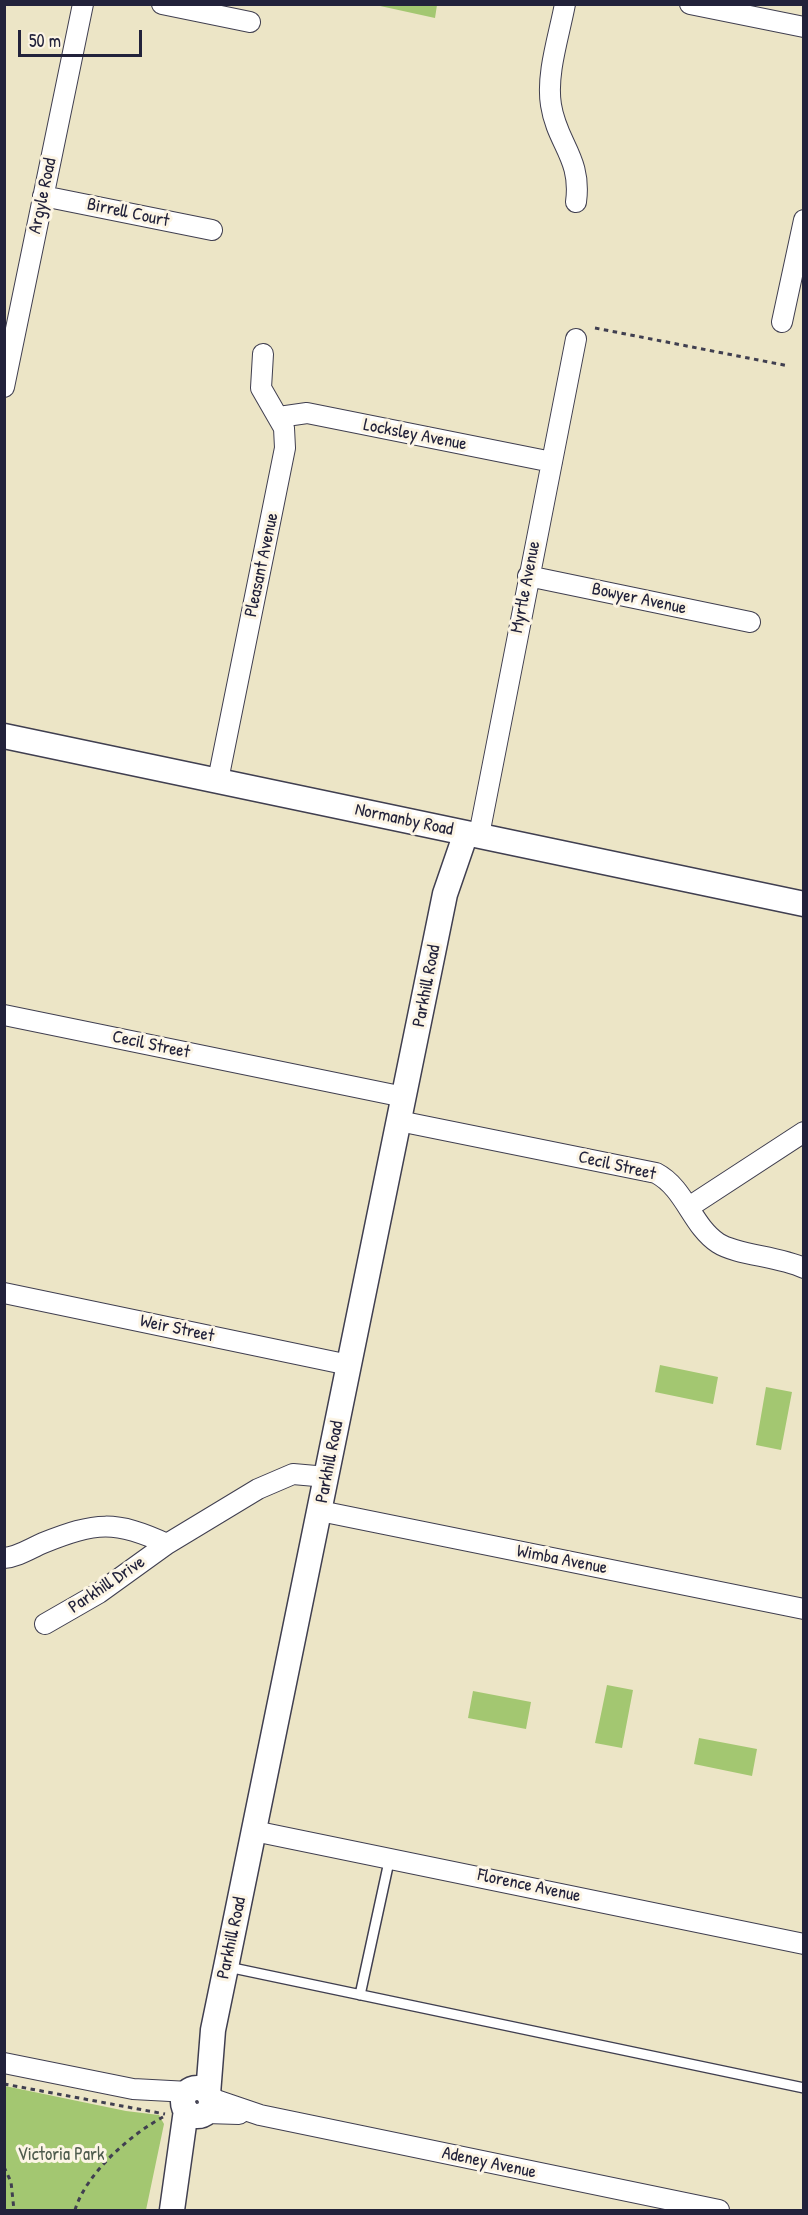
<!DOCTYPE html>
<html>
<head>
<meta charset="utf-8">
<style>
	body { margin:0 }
	#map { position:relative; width:808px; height:2215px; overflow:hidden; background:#ece5c6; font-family:"Patrick Hand",sans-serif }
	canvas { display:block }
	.frame { position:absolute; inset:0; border:6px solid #22223b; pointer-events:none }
	.scale { position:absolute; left:18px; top:30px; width:124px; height:27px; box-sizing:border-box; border:3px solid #22223b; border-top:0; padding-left:8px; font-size:18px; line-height:21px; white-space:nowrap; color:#22223b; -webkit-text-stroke:4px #fcf5e5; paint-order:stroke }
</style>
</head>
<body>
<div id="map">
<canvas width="808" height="2215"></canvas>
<div class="frame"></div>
<div class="scale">50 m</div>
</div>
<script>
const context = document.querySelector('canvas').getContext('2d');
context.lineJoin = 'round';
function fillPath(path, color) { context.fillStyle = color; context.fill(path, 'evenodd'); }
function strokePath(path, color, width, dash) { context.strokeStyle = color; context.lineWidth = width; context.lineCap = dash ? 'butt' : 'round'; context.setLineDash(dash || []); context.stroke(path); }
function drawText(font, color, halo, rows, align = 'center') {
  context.font = font + ' "Patrick Hand",sans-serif'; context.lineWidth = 6; context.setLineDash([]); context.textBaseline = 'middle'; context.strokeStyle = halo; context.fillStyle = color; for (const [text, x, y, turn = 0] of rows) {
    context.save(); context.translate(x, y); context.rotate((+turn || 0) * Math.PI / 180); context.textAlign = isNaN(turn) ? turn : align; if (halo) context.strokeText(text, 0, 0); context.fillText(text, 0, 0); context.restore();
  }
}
const green = new Path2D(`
	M371 4H437V5L435 18Z
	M660 1365 718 1377 713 1404 655 1392Z
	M766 1387 792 1392 781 1450 756 1445Z
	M607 1685 633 1690 622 1748 595 1743Z
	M473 1691 531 1702 526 1729 468 1718Z
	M699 1738 757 1749 752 1776 694 1764Z
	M5 2086 126 2111 159 2115 164 2124 146 2210H5Z`);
const path = new Path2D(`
	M595 328 789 366
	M4 2084 165 2114
	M4 2167 11 2182 14 2210
	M75 2210C86 2173 132 2133 165 2116`);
const service = new Path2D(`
	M228 1967 804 2088
	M360 1995 390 1857`);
const minor = new Path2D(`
	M162 4 250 22
	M565 4C559 36 546 74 551 105 557 144 582 158 576 202
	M690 4 804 27
	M43 196 212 230
	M782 322 804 220
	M4 387 83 4
	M279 417 307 413 552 462
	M528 576 750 622
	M218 780 285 448 284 428 261 388 263 354
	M479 835 576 339
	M4 1015 404 1097
	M399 1121 656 1173C685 1188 692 1226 718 1243 736 1255 778 1256 804 1268
	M689 1207 804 1132
	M4 1293 349 1365
	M320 1511 804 1609
	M4 1558C18 1557 31 1548 43 1543 96 1522 115 1520 167 1544
	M45 1624 99 1593 167 1544 258 1489 293 1474 327 1477
	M254 1831 804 1944
	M4 2063 133 2089 189 2092
	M210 2098 260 2115 719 2210
	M206 2113 239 2114`);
const tertiary = new Path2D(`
	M4 736 804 904
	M183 2102a14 14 0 1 1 28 0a14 14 0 1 1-28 0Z
	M208 2094 213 2030 226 1967 445 894 466 833
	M172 2210 186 2110`);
const streetNames = [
	["Argyle Road",43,196,-78],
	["Birrell Court",128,213,12],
	["Locksley Avenue",415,435,11],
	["Pleasant Avenue",262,565,-78],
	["Myrtle Avenue",526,587,-79],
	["Bowyer Avenue",639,599,12],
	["Normanby Road",404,820,12],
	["Parkhill Road",427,986,-79],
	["Cecil Street",151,1045,12],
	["Cecil Street",617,1166,13],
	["Weir Street",177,1329,12],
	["Parkhill Road",330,1462,-79],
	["Wimba Avenue",562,1560,11],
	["Parkhill Drive",107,1585,-34],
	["Florence Avenue",529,1886,12],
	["Parkhill Road",232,1938,-78],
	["Adeney Avenue",489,2163,12]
];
const parkNames = [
	["Victoria Park",61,2155]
];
fillPath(green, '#a3c771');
strokePath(service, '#403f50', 12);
strokePath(minor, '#403f50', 22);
strokePath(tertiary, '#403f50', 27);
strokePath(path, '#403f50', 3, [4.5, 4.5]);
strokePath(service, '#fff', 9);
strokePath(minor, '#fff', 20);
strokePath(tertiary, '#fff', 24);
drawText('18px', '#22223b', '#fcf5e5', streetNames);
drawText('18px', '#4f5c4e', '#fcf5e5', parkNames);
</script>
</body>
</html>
